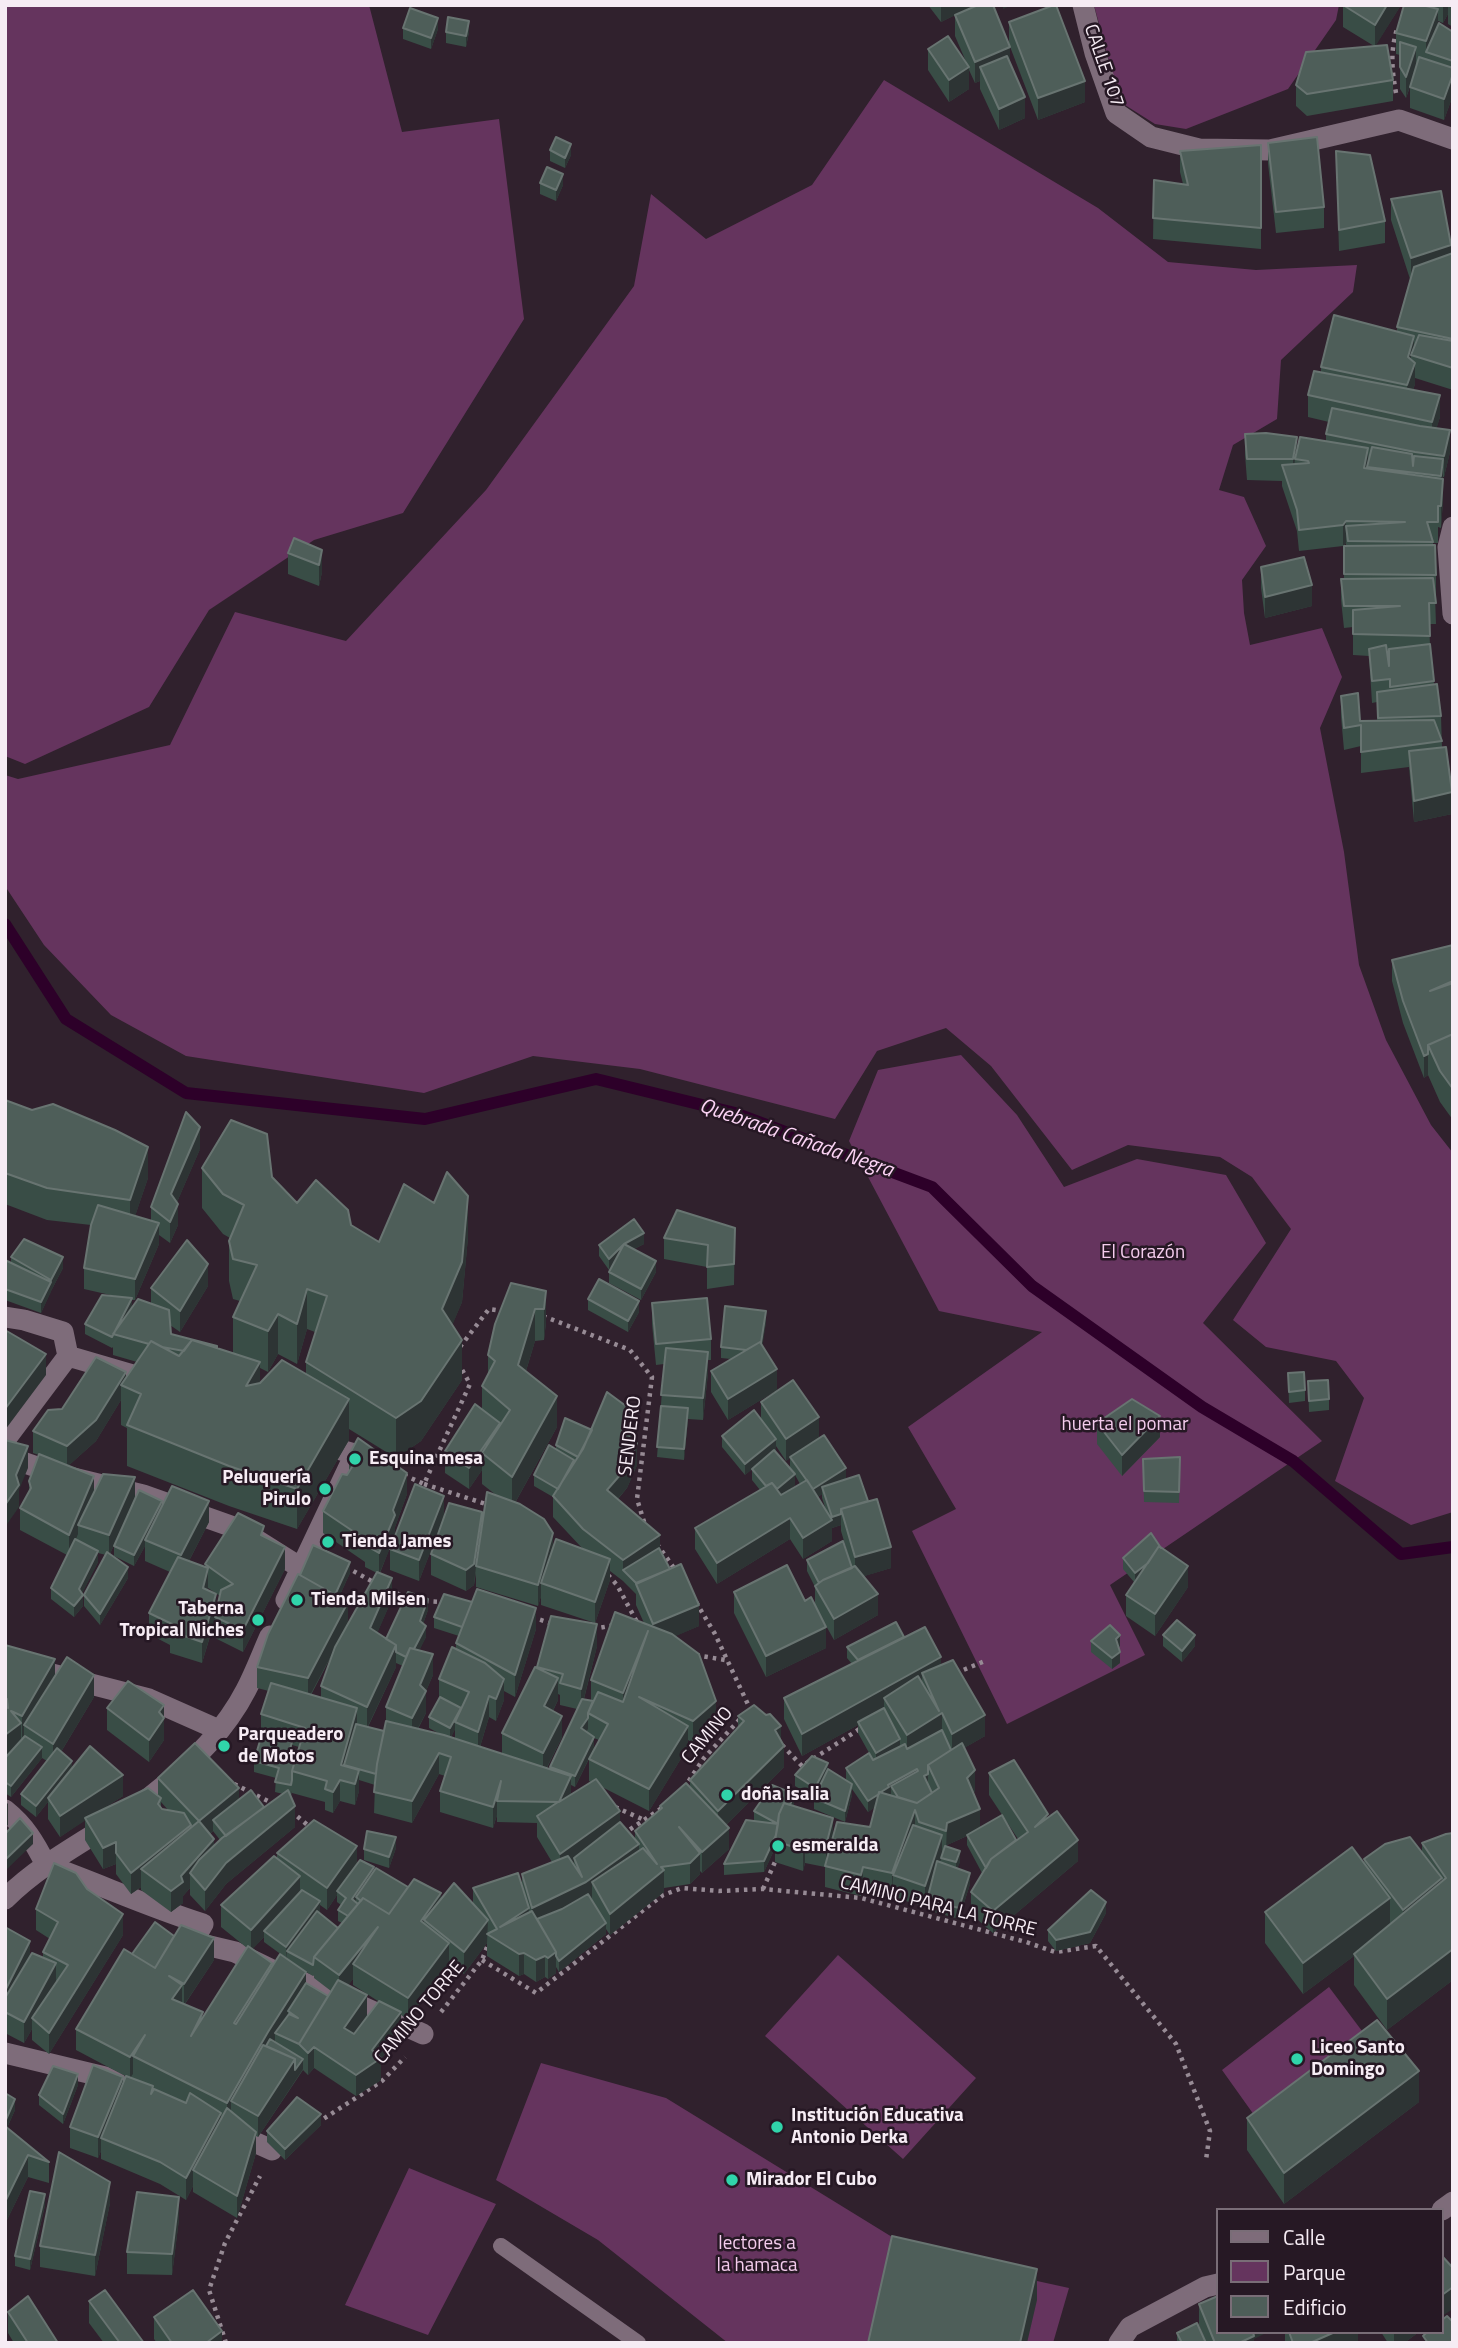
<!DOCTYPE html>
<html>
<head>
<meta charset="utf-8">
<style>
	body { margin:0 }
	#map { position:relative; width:1458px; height:2348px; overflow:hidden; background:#30212d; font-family:"Titillium Web",sans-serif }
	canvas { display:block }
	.frame { position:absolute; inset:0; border:7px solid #f6ecf4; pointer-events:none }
	.legend { position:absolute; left:1216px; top:2208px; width:228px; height:126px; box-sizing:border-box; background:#261824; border:2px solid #796d77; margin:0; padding:9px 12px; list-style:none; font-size:21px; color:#f6ecf4 }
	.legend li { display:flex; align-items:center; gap:14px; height:35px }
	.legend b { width:35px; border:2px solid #796d77 }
</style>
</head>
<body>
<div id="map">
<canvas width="1458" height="2348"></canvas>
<div class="frame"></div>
<ul class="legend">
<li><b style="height:9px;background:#7e6c7a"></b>Calle</li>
<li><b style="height:19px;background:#65345e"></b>Parque</li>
<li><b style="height:19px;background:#4e5e59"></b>Edificio</li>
</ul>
</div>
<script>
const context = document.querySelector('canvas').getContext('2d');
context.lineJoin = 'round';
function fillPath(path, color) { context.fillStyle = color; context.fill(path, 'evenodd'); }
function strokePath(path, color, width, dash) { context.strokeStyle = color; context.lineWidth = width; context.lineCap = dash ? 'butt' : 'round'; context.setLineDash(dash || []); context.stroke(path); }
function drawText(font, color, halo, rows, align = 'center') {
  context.font = font + ' "Titillium Web",sans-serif'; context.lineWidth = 5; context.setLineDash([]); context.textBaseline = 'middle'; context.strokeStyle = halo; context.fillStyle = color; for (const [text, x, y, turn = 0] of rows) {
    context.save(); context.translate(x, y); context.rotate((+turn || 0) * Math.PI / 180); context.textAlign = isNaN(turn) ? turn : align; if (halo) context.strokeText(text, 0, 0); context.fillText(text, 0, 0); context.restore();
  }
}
const green = new Path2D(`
	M5 5H369L402 132 499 119 524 319 403 513 314 540 209 610 149 707 25 764 5 756Z
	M1094 5H1339L1336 20 1288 89 1186 129 1155 124 1125 105 1115 84Z
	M884 80 1098 208 1168 262 1256 270 1357 265 1353 292 1281 360 1277 419 1233 445 1219 490 1244 497 1266 546 1242 580 1244 613 1250 645 1322 628 1342 677 1320 728 1344 852 1359 965 1386 1040 1431 1125 1453 1153V1512L1411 1525 1335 1481 1364 1398 1336 1361 1266 1347 1233 1320 1291 1229 1252 1177 1220 1157 1128 1145 1072 1170 991 1066 946 1028 877 1051 835 1119 640 1069 533 1056 424 1093 186 1056 111 1015 44 945 5 886V775L18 779 170 745 235 612 346 641 486 490 634 286 651 194 706 239 812 185Z
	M961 1055 1017 1115 1064 1187 1137 1159 1226 1175 1266 1243 1203 1323 1322 1441 1110 1585 1145 1655 1007 1724 912 1531 956 1509 908 1427 1042 1332 939 1311 849 1141 878 1070Z
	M838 1955 976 2078 903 2159 765 2036Z
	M1329 1987 1374 2047 1264 2129 1222 2070Z
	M541 2063 666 2098 923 2256 1069 2288 1053 2343H728L598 2240 496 2180Z
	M409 2168 496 2204 428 2335 345 2305Z`);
const stream = new Path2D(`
	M5 924 66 1019 186 1093 425 1119 596 1079 735 1113 932 1187 1032 1286 1202 1407 1293 1461 1401 1554 1453 1547`);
const path = new Path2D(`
	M1396 93C1392 70 1390 52 1397 29
	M543 1316 630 1350 652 1377 637 1499 645 1525
	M460 1347 489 1309 503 1311
	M404 1475 424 1484 470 1384 460 1366
	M424 1484 489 1505
	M657 1544 676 1571
	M346 1567 375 1583
	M608 1575 617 1585 638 1624
	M389 1590 410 1599
	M425 1601 444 1602
	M696 1602 715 1634 752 1713
	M532 1617 553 1624
	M593 1629 615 1625
	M696 1655 725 1660
	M956 1673 985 1661
	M782 1745 802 1766 861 1728
	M234 1784 276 1805
	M684 1788 704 1758 740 1719
	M615 1807 642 1819
	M291 1811 311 1828
	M623 1834 662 1808
	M763 1889 775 1862
	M482 1960 536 1993 663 1895 682 1888 719 1891 763 1889 861 1898 1026 1942 1055 1952 1096 1946 1176 2044 1210 2131 1206 2160
	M441 2012 482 1960 489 1942
	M317 2123 382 2081 405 2057
	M226 2343 209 2290 225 2243 260 2176`);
const lane = new Path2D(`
	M501 2246 638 2343`);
const street = new Path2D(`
	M1083 5 1095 53 1116 113 1151 137 1199 149 1270 150 1399 120 1453 139
	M1453 527 1448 547 1453 614
	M5 1317 24 1320 63 1332 68 1356
	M68 1356 157 1382
	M5 1440 68 1356
	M5 1456 57 1474 143 1495 239 1529 301 1568
	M286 1600 355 1454 316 1443
	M5 1662 149 1699 219 1730
	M5 1810C25 1826 35 1843 46 1865 99 1884 149 1907 203 1924L193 1942 235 1952 272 1970 352 2002 423 2034
	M5 1899C47 1857 103 1833 150 1797 186 1769 225 1731 246 1690 255 1673 262 1654 270 1636
	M5 2053 105 2077 116 2082
	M232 2132 272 2150`);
const secondary = new Path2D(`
	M1442 2210 1453 2202
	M1119 2343 1130 2327 1205 2287 1218 2284`);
const wall = new Path2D(`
	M928 5H976L961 13 1010 62 1025 118 999 130 980 89V81L975 83 969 70V89L949 102 928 70V49L967 64 955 36V15L941 22Z
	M1343 5H1401L1375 46 1393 80V101L1307 116 1296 106V85L1374 46 1343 27Z
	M1404 5H1453V27L1448 24V14L1443 23 1438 21V26L1453 32V95L1444 120 1410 108V87L1406 98 1400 89V55L1396 54V33Z
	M1009 22 1085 102 1038 120 1009 44Z
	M403 28 438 29 431 49 403 39Z
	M446 32H469L466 47 446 43Z
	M1268 143 1324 207V228L1276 233 1268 164Z
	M1261 145V249L1153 239 1154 180 1183 184 1180 172V151Z
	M550 150 571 155 565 168 550 161Z
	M1336 151 1385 221V243L1339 251Z
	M540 183 563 185 556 201 540 194Z
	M1391 199 1451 254 1453 253V390L1415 378V384L1413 390 1440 417 1436 429 1450 452 1444 477H1443V500L1441 528 1438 527V543H1433L1436 575V596H1435L1436 624H1429L1430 644 1434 684 1441 716 1442 747 1452 814 1414 822 1409 767 1361 773V746L1344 750 1341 717V696L1360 721H1377V702L1372 703 1369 656 1353 655V627L1344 628 1341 600V579H1344V546H1346V543L1343 546 1299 551 1297 531 1282 486V481L1247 480 1245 455V434L1297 453 1326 441V434L1329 422 1308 417V395L1321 372V367L1397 332V327L1410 279 1391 220Z
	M322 550V572L319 586 288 574V553Z
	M1261 567 1312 606 1265 618 1261 588Z
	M1453 945V1120L1440 1102 1428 1075 1424 1078 1403 1023 1392 981V960Z
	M5 1100 148 1178 135 1216 151 1220V1207L200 1149 177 1202 178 1225 170 1243 159 1235V1244L135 1300H132V1308L151 1304V1288L208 1286 180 1332 170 1325 171 1334 233 1353V1317L240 1301 233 1299 229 1281V1241L230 1238 223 1234 202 1208V1168L272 1177 297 1203 351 1225 379 1242 468 1237 462 1302 452 1325 462 1380 421 1441 396 1458 349 1429V1440L297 1529 229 1506 127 1466V1428L121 1425V1400L96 1441 68 1466 94 1493 135 1499 110 1554 128 1578 100 1625 84 1606V1595L106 1555 98 1553V1562L82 1593 83 1606 74 1617 51 1599V1588L67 1555 20 1530V1508L29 1492V1481L39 1455 33 1453V1431L62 1409 126 1378 137 1362 113 1355V1347L112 1348 85 1334V1324L119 1297 84 1289V1268L91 1225 47 1220 5 1204ZM307 1329 315 1332 306 1362V1374L260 1383V1368L268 1372 278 1354 297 1364Z
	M735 1228 734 1285 707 1289V1267L664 1259V1238Z
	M644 1244 634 1249 656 1272 641 1300 609 1283V1272L612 1267 609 1270 599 1256V1245Z
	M11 1257 63 1268 51 1291 41 1313 5 1300V1260L11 1263Z
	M546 1291V1322L544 1340 535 1341 526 1371 557 1427 515 1503 553 1550 582 1548 553 1517V1497L534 1486V1475L556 1450V1445L592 1430 634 1434 632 1440 637 1465 627 1488 618 1499 660 1550 699 1626 675 1636 716 1723 693 1743 688 1740V1747L649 1811 602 1787 620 1823 635 1839V1831L660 1810V1806L690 1788V1780L738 1727V1716L781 1740 784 1767 726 1825 729 1849 702 1873 700 1871V1874L690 1884 664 1888V1892L610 1935 606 1929V1934L559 1972 556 1967V1973L548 1979 545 1977 536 1982 524 1974 519 1976 487 1956V1943L464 1974 449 1962V1964L408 2019 401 2015V2034L381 2059V2080L356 2096 314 2068 308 2075 303 2070 258 2137 256 2136V2153L237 2218 193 2192V2186L186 2200 160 2184 101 2159V2151L98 2158 70 2148V2127L123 2085 127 2077 76 2050V2029L132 1954 174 1936 214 1960 185 2004 203 2017 247 1948 221 1927V1905L277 1858V1853L357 1865 408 1887 441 1898 473 1903V1888L522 1886V1874L552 1862 537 1837V1823L497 1822V1815L493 1828 440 1812V1791L445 1776 439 1774 412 1823 374 1813 375 1785 359 1780V1791L355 1805 340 1801 333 1813 325 1810V1802L292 1793V1791L291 1796 295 1827 226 1884 205 1911 190 1895V1888L183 1896V1903L171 1912 141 1890V1887L131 1894 116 1874V1864L103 1869 85 1840V1820L60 1837 48 1819V1802L36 1817 21 1805V1794L47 1761 42 1758 11 1797 5 1793V1758L10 1753 5 1757V1645L55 1676 94 1697 61 1752 72 1767 123 1796 98 1812 158 1795V1778L239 1799 264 1808 283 1794 275 1792 276 1778 254 1772V1761L261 1736V1714L269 1691 257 1688V1667L300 1575 350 1573 339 1597 348 1624 377 1573 365 1567V1562L323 1533V1511L349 1471V1455L407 1494 395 1527V1536L444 1517 419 1581 390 1570V1549L392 1542 380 1573 392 1599 377 1633 386 1639 428 1610 423 1624 426 1637 419 1650 433 1675 426 1691V1713L418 1729 440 1734 429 1728V1717L439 1698V1679L456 1648V1643L459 1636 434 1628V1617L536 1629 515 1697 504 1691V1700L496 1721 489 1717 480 1747 502 1754V1733L537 1668 597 1646 584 1699 591 1700V1680L644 1623 636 1605V1594L623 1581 610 1571V1580L595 1623 541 1605V1596L538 1606 476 1587V1573L474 1585 466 1591 431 1575V1554L482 1527 496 1495 482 1484V1470L469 1489 445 1473V1451L482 1409V1386L488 1375V1355ZM334 1651 321 1686V1698L311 1695ZM396 1663 403 1666 386 1707V1723L384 1731 368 1727 396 1667ZM558 1694 560 1695V1705L577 1709 550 1767V1769L547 1768 562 1737 553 1711 558 1700ZM455 1729V1739L451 1737ZM594 1738 599 1740 594 1748ZM292 1745 299 1747 297 1754 292 1753ZM589 1759V1781L591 1782 571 1794V1785L575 1787ZM161 1802 169 1811 162 1809 161 1807ZM213 1831 220 1840 214 1846 210 1834ZM337 1895V1902L341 1905 338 1910V1921L342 1923 338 1928 319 1913 320 1905 327 1910ZM264 1937V1942L286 1958 287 1957V1959L272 1967 252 1949ZM306 1972 313 1976 314 1975V1978L331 1991 328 1996 306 1983ZM353 1979V1985L381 2003 367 2016 348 1985Z
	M588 1299 639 1312 628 1332 588 1310Z
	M652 1303 711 1339V1360H708V1373L703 1420 688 1419 684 1460 657 1457 664 1364 656 1365 652 1324Z
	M766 1322 762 1345 777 1390 728 1420 711 1392V1371L731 1359 721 1358V1347Z
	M1288 1373 1305 1390V1401L1289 1403Z
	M1308 1381 1329 1399V1410L1309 1412Z
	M761 1402 819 1438 846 1478 844 1480 891 1568 864 1576 878 1615 834 1640 825 1624 826 1648 766 1677 734 1613V1592L805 1601 815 1606V1587L807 1571V1560L851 1565 841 1531V1525L832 1528V1527V1541L803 1559 790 1539 717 1584 695 1549V1528L760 1490 752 1480V1469L745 1475 722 1447V1436L761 1420ZM776 1446 786 1461 790 1458V1468L775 1451 776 1450ZM795 1475 800 1484 786 1492 795 1485ZM822 1494V1498L827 1513 818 1497Z
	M1097 1423 1160 1437 1122 1476 1097 1444Z
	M1143 1459 1180 1467 1179 1503 1144 1502Z
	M162 1506 209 1522 189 1561 205 1567V1564L264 1537 285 1569 243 1652 215 1638V1620L202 1663 170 1653V1645L149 1634V1613L170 1572 145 1561V1546L134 1566 114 1556V1546ZM208 1588 220 1596 216 1611 208 1590Z
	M1123 1558 1188 1587 1155 1636 1126 1616V1595L1134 1582 1123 1569Z
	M1163 1635 1195 1646 1182 1662 1163 1646Z
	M904 1637 941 1665 985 1736 964 1748 975 1791 973 1793 980 1827 1016 1840 1018 1839 989 1795V1773L1048 1818 1078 1861 993 1933 971 1914V1892L982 1873 967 1845V1836L947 1845V1846L960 1862 957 1868 970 1884 959 1919 927 1910V1902L925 1907 893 1897V1893L892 1894 863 1888 861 1896 825 1887V1867L805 1863 803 1871 775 1862V1848L764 1872 724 1875V1864L754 1821V1811L794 1805V1806L833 1838 870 1827 875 1807 868 1812 852 1789V1795L845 1822 814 1809V1798L795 1786V1775L828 1769 847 1781 846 1779V1768L873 1760 858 1733V1725L802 1756 784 1719V1698L852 1664 847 1658V1647Z
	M1091 1641 1120 1646 1119 1647 1120 1663 1112 1669 1091 1652Z
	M164 1705V1740L149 1762 107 1730V1708Z
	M1446 1834 1453 1980 1387 2030 1354 1985V1956L1303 1994 1265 1943V1912L1364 1864V1859L1422 1852V1843Z
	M396 1848 389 1868 364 1860V1849Z
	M36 1909 123 1935 49 2054 32 2040V2029L24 2043 5 2033V1927L30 1957 43 1958V1952L50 1939 36 1930Z
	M1106 1913 1090 1943 1056 1951 1048 1941V1930Z
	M78 2085 63 2124 39 2105V2095Z
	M5 2093 15 2110 7 2128 49 2162V2183L28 2177 5 2224Z
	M1419 2102 1284 2204 1247 2150V2118Z
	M321 2125 285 2160 267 2142V2131Z
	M110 2203 95 2276 40 2267V2246Z
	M45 2205 30 2270 15 2266V2256Z
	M179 2219 172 2275 127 2274V2252Z
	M89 2301 144 2343H104L89 2323Z
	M1199 2304 1254 2339V2343H1206L1199 2325Z
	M8 2312 58 2343H14L8 2333Z
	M154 2317 222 2343H157L154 2339Z
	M1285 2332H1358V2343H1285Z
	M1381 2332H1419L1404 2343H1388Z
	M1177 2333 1206 2343H1177Z`);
const shadedWall = new Path2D(`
	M941 5H976L941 22Z
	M1003 5H1012L1003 9Z
	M1387 5H1401L1375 47V25Z
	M1443 5H1448V14L1443 23Z
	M1438 9V30L1426 52V41Z
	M438 18V29L431 49V38Z
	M469 21V32L466 47V36Z
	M1010 47V69L980 67V81L975 83V62Z
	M1416 47V68L1406 98V77Z
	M969 67V89L949 102V80Z
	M1453 74V95L1444 120V99Z
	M1085 81V102L1038 120V98Z
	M1025 97V118L999 130V109Z
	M571 144V155L565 168V158Z
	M563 174V185L556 201V190Z
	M1451 245V266L1411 280V258Z
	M1414 336V356L1411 355V369L1408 357Z
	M1415 363V384L1407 406V385Z
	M1440 395V417L1432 444V422Z
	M1450 430V452L1444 477V456Z
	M1297 437V458L1295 459 1293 481V459Z
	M1368 448V470L1364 468Z
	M1443 459V500L1441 528V476Z
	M1346 521V543L1343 546V525Z
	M322 550V572L319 586V565Z
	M1312 585V606L1265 618V597Z
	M1452 792V814L1414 822V801Z
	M1428 1054V1075L1424 1078V1056Z
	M200 1127V1149L171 1216V1194Z
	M148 1147V1178L130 1231V1200Z
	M468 1196V1237L462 1302 442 1350V1309Z
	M178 1204V1225L170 1243V1222Z
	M159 1223V1244L135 1300V1279Z
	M644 1233V1244L624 1254 609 1270V1259L624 1244Z
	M63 1257V1268L51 1291V1280Z
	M656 1261V1272L641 1300V1289Z
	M208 1264V1286L180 1332V1311Z
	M51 1282V1292L41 1313V1302Z
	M307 1289V1329L297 1364V1324Z
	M546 1291V1322L544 1340V1309Z
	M132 1298V1309L114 1334Z
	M639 1301V1312L628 1332V1321Z
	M535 1309V1341L518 1397V1365Z
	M766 1311V1322L760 1363V1352Z
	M278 1314V1354L268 1372V1331Z
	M462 1340V1380L421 1441 396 1458V1418Z
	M708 1352V1373L703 1420V1398Z
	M46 1354V1375L5 1430V1409Z
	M260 1362V1402L246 1386Z
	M777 1369V1390L728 1420V1399Z
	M126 1372V1387L121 1385V1400L96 1441 67 1467V1446Z
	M557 1396V1427L512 1508V1477Z
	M349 1399V1440L297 1529V1489Z
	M688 1408V1419L684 1460V1449Z
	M634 1412V1434L629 1459V1438Z
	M1160 1416V1437L1122 1476V1455Z
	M819 1417V1438L786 1461V1439Z
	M500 1423V1444L482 1453V1470L469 1489V1468Z
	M776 1439V1450L745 1475V1464Z
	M637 1443V1465L627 1488 607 1511V1490Z
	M28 1446V1468L19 1490V1507L5 1527V1505Z
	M846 1468V1478L824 1492 822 1487V1494L812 1501V1490Z
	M407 1473V1494L395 1527V1537L379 1574V1553L393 1510Z
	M795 1474V1485L772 1504V1493Z
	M94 1476V1498L78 1525V1534L69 1556V1535Z
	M135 1477V1499L109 1556V1535Z
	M444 1496V1517L419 1581V1560Z
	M162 1501V1512L145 1540V1546L134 1566V1555Z
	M209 1501V1522L181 1576V1555Z
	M482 1512V1534L476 1566 474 1585 466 1591V1570Z
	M841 1514V1525L832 1528V1517Z
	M790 1518V1539L717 1584V1563Z
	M832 1520V1541L803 1559V1538Z
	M553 1533V1555L541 1583V1596L538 1606V1585Z
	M660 1535V1556L623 1570V1560Z
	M285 1547V1569L243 1652V1630Z
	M891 1547V1568L855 1579V1557Z
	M1163 1550 1135 1584V1573Z
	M98 1551V1562L79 1600V1589Z
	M610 1559V1580L595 1623V1602Z
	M350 1562V1573L333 1610V1599Z
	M1188 1566V1587L1155 1636V1614Z
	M128 1567V1578L100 1625V1614Z
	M208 1568V1590L203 1588Z
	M392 1578V1599L370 1650V1628Z
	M216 1594V1615L202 1663V1642Z
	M878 1594V1615L834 1640V1619Z
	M83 1595V1606L74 1617V1606Z
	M428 1599V1610L420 1632V1621Z
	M348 1602V1624L308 1699V1678Z
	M699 1605V1626L653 1646V1624Z
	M536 1608V1629L515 1697V1675Z
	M597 1624V1646L581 1710V1689Z
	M426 1626V1637L410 1670V1659Z
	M826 1627V1648L766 1677V1656Z
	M648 1631 623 1714V1693Z
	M1120 1635V1646L1116 1650V1639Z
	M1195 1635V1646L1182 1662V1651Z
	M396 1645V1667L367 1728V1707Z
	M1120 1652V1663L1112 1669V1658Z
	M433 1654V1675L425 1693 426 1691V1713L412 1739V1718L420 1685Z
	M941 1657V1678L922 1673V1689L884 1698V1710L858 1722V1725L802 1756V1734Z
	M55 1659V1680L24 1725V1735L22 1738V1716Z
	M94 1675V1697L53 1765V1744Z
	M558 1678V1700L544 1728V1706Z
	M504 1679V1700L496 1721V1699Z
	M489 1696V1717L478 1753V1732Z
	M716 1701V1723L693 1743V1721Z
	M164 1705V1740L149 1762V1740L159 1712Z
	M357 1708V1729L347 1766 341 1765Z
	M461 1708V1719L455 1722V1729L450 1739V1728Z
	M942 1713V1735L907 1756V1735Z
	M985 1715V1736L952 1755V1734Z
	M562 1716V1737L543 1775V1753Z
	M588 1718V1729L581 1739V1728Z
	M21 1723V1744L5 1757V1735Z
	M688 1726V1747L649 1811V1789Z
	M781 1726V1747L775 1730Z
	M594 1737V1748L575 1787V1776Z
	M900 1739V1750L876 1764V1753Z
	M784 1746V1767L718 1833V1811Z
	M42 1747V1758L11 1797V1786Z
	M439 1753V1774L412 1823V1801Z
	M72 1761V1772L48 1798V1802L36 1817V1806Z
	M828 1763V1774L815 1799V1788Z
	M917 1769V1780L891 1786V1794L889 1796V1798L868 1812V1801L888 1785Z
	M359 1770V1791L355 1805V1784Z
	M975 1770V1791L967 1800V1778Z
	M928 1774V1785L924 1776Z
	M123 1775V1796L60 1837V1816Z
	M571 1776V1797L559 1802Z
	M340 1780V1801L333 1813V1792Z
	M501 1781 497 1801V1815L493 1828V1807Z
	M852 1784V1795L845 1822V1811Z
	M239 1788V1809L213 1820V1831L199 1842V1821Z
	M794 1794V1805L778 1842 775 1841V1848L764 1872V1861Z
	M8 1803V1825L5 1828V1806Z
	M295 1806V1827L226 1884 205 1911V1890L226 1863Z
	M980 1809V1830L947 1845 946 1852 947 1823Z
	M915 1810V1831L893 1875 892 1894V1873Z
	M620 1811V1832L574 1858V1865L560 1875V1854Z
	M833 1818V1839L826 1867V1846Z
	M191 1825V1846L141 1869V1887L131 1894V1873Z
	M729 1828V1849L702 1873V1852Z
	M33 1833V1844L5 1871V1860Z
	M942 1835V1856L925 1907V1886Z
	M396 1837V1848L389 1868V1857Z
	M214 1839V1860L190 1873V1888L183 1896V1903L171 1912V1891L181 1876Z
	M1078 1840V1861L993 1933V1911Z
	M805 1841V1863L803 1871V1850Z
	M116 1842V1864L103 1869V1848Z
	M639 1844V1865L592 1882V1899L586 1903 532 1929V1908Z
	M357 1846V1867L337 1891V1895L327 1910V1888Z
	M960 1851V1862L956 1872V1862Z
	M700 1853V1874L690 1884V1863Z
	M374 1867V1878L356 1897V1903L352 1899Z
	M863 1867V1888L861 1896V1875Z
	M664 1870V1892L610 1935V1914Z
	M970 1873V1884L959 1919V1908Z
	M300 1876V1898L264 1931V1937L251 1951V1930Z
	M1442 1878V1909L1403 1941V1910Z
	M441 1893V1914L424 1920V1938L421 1921Z
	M1390 1898V1930L1354 1954V1956L1303 1994V1963Z
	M320 1901V1912L290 1953 287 1951 286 1958V1947Z
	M1106 1902V1913L1090 1943 1056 1951V1940Z
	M529 1908V1930L500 1927Z
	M123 1914V1935L49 2054V2033Z
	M488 1920 487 1943 464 1974V1952Z
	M606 1923V1934L559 1972V1961Z
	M378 1927 353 1964V1979L339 1997V1975Z
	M214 1938V1960L184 2005V1984Z
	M30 1941V1962L5 2012V1991Z
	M449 1943V1964L408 2019V1998Z
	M1453 1949V1980L1387 2030V1999Z
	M556 1952V1973L548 1979V1958Z
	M524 1953V1974L519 1976V1954Z
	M545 1956V1977L536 1982V1960Z
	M56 1963V1985L32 2018V2029L24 2043V2022Z
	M272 1963V1984L234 2044V2023Z
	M306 1972V1994L288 2011V2022L275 2033V2042L231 2101V2117L227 2125V2103L268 2032Z
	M182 1985V2007L172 1999Z
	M367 1995V2016L344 2050V2028Z
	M401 2012V2034L381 2059V2080L356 2096V2075L372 2050Z
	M145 2035 133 2056V2074L130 2078V2057Z
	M314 2047V2068L308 2075V2053Z
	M295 2059H303V2069L258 2137V2116Z
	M1419 2071V2102L1284 2204V2173Z
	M78 2074V2085L63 2124V2114Z
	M123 2077V2099L101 2138V2151L98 2158V2137Z
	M15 2099V2110L5 2132V2122Z
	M221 2113V2134L193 2170V2186L186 2200V2178Z
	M321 2114V2125L285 2160V2149Z
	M256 2132V2153L237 2218V2196Z
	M28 2155V2177L5 2224V2202Z
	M110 2182V2203L95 2276V2255Z
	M45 2194V2205L30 2270V2259Z
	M179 2197V2219L172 2275V2254Z
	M1037 2269V2300L1027 2343H1020Z
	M1453 2287V2309L1442 2316V2295Z
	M222 2331V2343H206Z
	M1251 2332H1268L1254 2339V2343H1239Z
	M1335 2332H1358V2343H1310Z
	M1394 2332H1419L1404 2343H1394Z`);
const building = new Path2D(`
	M978 5H993L1010 47 975 62 955 15Z
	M1054 5H1056L1085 81 1038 98 1009 22Z
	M1343 5H1387L1375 25Z
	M1404 5H1422L1438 9 1426 41 1396 33Z
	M410 8 438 18 431 38 403 28Z
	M448 17 469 21 466 36 446 32Z
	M1439 23 1453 32V61L1426 52Z
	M948 36 969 67 949 80 928 49Z
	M1400 42 1416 47 1406 77 1400 67Z
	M1387 45 1393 80 1307 94 1296 85 1306 52Z
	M1007 56 1025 97 999 109 980 67Z
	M1419 57 1453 68V74L1444 99 1410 87Z
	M556 137 571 144 565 158 550 150Z
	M1317 137 1324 207 1276 212 1268 143Z
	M1261 145V228L1153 218 1154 180 1188 185 1180 151Z
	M1336 151 1370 155 1385 221 1339 230Z
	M547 167 563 174 556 190 540 183Z
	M1441 191 1451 245 1411 258 1391 199Z
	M1453 253V339L1397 327 1414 267Z
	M1334 315 1414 336 1408 357 1415 363 1407 385 1321 367Z
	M1419 335 1453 341V368L1411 355Z
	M1314 371 1440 395 1432 422 1308 395Z
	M1332 408 1420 426 1450 430 1444 456 1415 452 1326 434Z
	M1266 433 1297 437 1293 459H1247L1245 434Z
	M1300 437 1368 448 1364 468 1443 479 1441 506H1438V522H1427L1433 542 1348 541 1346 526 1405 522 1346 521 1343 525 1299 530 1297 510 1282 465 1309 463 1308 461 1295 459Z
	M1372 447 1412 454 1413 466 1414 456 1443 459 1441 476 1367 467Z
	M294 538 322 550 319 565 288 553Z
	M1435 545 1436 575 1344 574V546Z
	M1304 557 1312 585 1265 597 1261 567Z
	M1433 578 1436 603H1429L1430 636 1353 634V610L1400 606H1344L1341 579Z
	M1430 644 1434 681 1390 687V679L1372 681 1369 649 1386 645 1389 666V649Z
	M1437 684 1441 716 1378 718 1377 692Z
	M1358 693 1360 721 1434 720 1442 741 1361 752V725L1344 728 1341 696Z
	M1446 747 1452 792 1414 801 1409 751Z
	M1453 945V981L1430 991 1453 983V1034L1428 1045V1054L1424 1056 1403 1001 1392 960Z
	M1453 1034V1089L1440 1071 1428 1045Z
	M5 1100 32 1110 53 1104 115 1130 148 1147 130 1200 47 1188 5 1173Z
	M186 1112 200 1127 171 1194 178 1204 170 1222 151 1207Z
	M231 1120 267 1134 272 1177 297 1203 316 1180 348 1210 351 1225 379 1242 404 1184 434 1203 447 1172 468 1196 462 1262 442 1309 462 1340 421 1401 396 1418 306 1362 327 1296 307 1289 297 1324 278 1314 268 1331 233 1317 257 1265 233 1259 229 1241 244 1205 223 1194 202 1168Z
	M98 1205 159 1223 135 1279 84 1268 91 1225Z
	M677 1210 735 1228 734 1264 707 1267 708 1245 664 1238Z
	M634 1219 644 1233 624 1244 609 1259 599 1245Z
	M24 1239 63 1257 51 1280 11 1257Z
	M187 1240 208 1264 180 1311 151 1288Z
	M624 1244 656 1261 641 1289 609 1272Z
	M5 1260 51 1282 41 1302 5 1289Z
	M599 1279 639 1301 628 1321 588 1299Z
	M511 1283 546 1291 544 1309H535L518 1365 557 1396 512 1477 482 1453 510 1410 482 1386 495 1361 488 1355 495 1324Z
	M102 1295 132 1298 112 1337 85 1324Z
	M707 1298 711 1339 656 1344 652 1303Z
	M138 1299 169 1310 171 1334 217 1346V1348L192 1340 184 1351 162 1347 151 1341 149 1344 113 1334Z
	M725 1306 766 1311 761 1343 760 1342 746 1350 721 1347Z
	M5 1330 46 1354 5 1409Z
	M192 1340 260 1362 246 1386 260 1383 282 1360 349 1399 297 1489 229 1466 127 1425 141 1394 121 1385 151 1341 179 1356Z
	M760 1342 777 1369 728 1399 711 1371Z
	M666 1348 708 1352 703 1398 661 1395Z
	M96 1357 126 1372 96 1420 67 1446 33 1431 48 1410 62 1409Z
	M1304 1372 1305 1390 1289 1392 1288 1373Z
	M793 1380 819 1417 786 1439 761 1402Z
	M1328 1380 1329 1399 1309 1401 1308 1381Z
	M607 1392 634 1412 629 1438 637 1443 627 1467 607 1490 660 1535 623 1560 583 1529 553 1496 583 1449Z
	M1132 1399 1160 1416 1122 1455 1097 1423Z
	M475 1404 500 1423 469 1468 445 1451Z
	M661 1406 688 1408 684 1449 657 1447Z
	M754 1410 776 1439 745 1464 722 1436Z
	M565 1418 592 1430 578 1457 556 1445Z
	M824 1435 846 1468 813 1489 790 1457Z
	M358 1438 407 1473 393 1510 395 1515 379 1553 365 1545 366 1540 323 1511 342 1474 347 1475 355 1462 349 1455Z
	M5 1440 28 1446 16 1475 19 1485 5 1505Z
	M549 1445 574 1460 558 1489 534 1475Z
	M774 1450 795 1474 777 1489 772 1483 766 1486 752 1469Z
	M39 1454 94 1476 69 1535 20 1508 31 1488 29 1481Z
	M1180 1457 1179 1492 1144 1491 1143 1459Z
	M103 1474 135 1477 109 1535 78 1525Z
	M859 1475 868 1501 841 1509V1514L832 1517 822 1487Z
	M807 1480 832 1520 803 1538 790 1518 717 1563 695 1528 772 1483 781 1495Z
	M415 1484 444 1496 419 1560 390 1549Z
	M172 1486 209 1501 181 1555 145 1540Z
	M139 1490 162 1501 134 1555 114 1546Z
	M487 1492 520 1504 544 1519 553 1533 538 1585 476 1566Z
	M877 1499 891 1547 855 1557 841 1509Z
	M449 1503 482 1512 474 1564 466 1570 431 1554Z
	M238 1513 264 1526 261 1535 285 1547 243 1630 215 1617 221 1590 233 1584 205 1564Z
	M1151 1533 1161 1548 1159 1546 1148 1563 1135 1573 1123 1558Z
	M75 1539 98 1551 79 1589 83 1595 74 1606 51 1588Z
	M556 1539 610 1559 595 1602 541 1583Z
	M843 1541 852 1568 823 1580 819 1583 807 1560Z
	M313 1545 350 1562 335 1595 300 1575Z
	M1159 1546 1188 1566 1155 1614 1126 1595Z
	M659 1548 670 1569 636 1583 623 1570Z
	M107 1552 128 1567 100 1614 84 1595Z
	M178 1557 208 1568 203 1588 216 1594 202 1642 170 1631 172 1624 149 1613Z
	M681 1564 699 1605 653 1624 636 1584Z
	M787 1565 805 1601 811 1597 826 1627 766 1656 734 1592Z
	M855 1566 878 1594 834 1619 815 1586 823 1580Z
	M377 1572 392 1578 370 1628 396 1645 367 1707 321 1686 335 1647Z
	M298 1574 348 1602 308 1678 257 1667 268 1634Z
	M477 1589 536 1608 515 1675 456 1643Z
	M408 1592 428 1599 420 1621 426 1626 414 1649 410 1648 406 1657 396 1652V1645L386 1639Z
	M444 1594 472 1602 462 1627 434 1617Z
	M615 1612 672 1634 699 1654 716 1701 693 1721 639 1697 688 1726 649 1789 589 1759 608 1724 588 1713 598 1692 623 1702 648 1631 623 1693 591 1680Z
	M551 1616 597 1624 581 1689 560 1683 563 1674 537 1667Z
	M1177 1620 1195 1635 1182 1651 1163 1635Z
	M896 1622 904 1637 858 1660 847 1647Z
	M1110 1625 1120 1635 1116 1639 1120 1652 1112 1658 1091 1641Z
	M925 1627 941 1657 802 1734 784 1698Z
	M5 1645 55 1659 22 1716 11 1711 21 1723 5 1735V1705L8 1708 7 1699 5 1698Z
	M452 1647 485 1663 504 1679 496 1699 489 1696 478 1732 455 1722 469 1692 439 1679Z
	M410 1648 433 1654 420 1685 426 1691 412 1718 386 1707Z
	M67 1657 94 1675 53 1744 24 1725Z
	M953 1660 985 1715 952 1734 942 1713 907 1735 884 1698 918 1676 939 1711 922 1673Z
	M535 1667 558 1678 544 1706 562 1716 543 1753 502 1733Z
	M128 1681 164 1705 159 1712 164 1718 149 1740 107 1708Z
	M271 1683 357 1708 341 1765 359 1770 355 1784 340 1780 333 1792 325 1789 327 1781 292 1771 305 1728 261 1714Z
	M440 1697 461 1708 450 1728 429 1717Z
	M582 1699 593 1701 588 1713V1718L581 1728 594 1737 575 1776 550 1767Z
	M754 1705 766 1715 770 1714 781 1726 775 1730 784 1746 718 1811 690 1780 744 1721 738 1716Z
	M884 1708 900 1739 876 1753 858 1722Z
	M386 1721 444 1735 571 1776 559 1802 596 1779 620 1811 560 1854 537 1816 558 1802 497 1801 501 1781 493 1807 440 1791 451 1757 439 1753 412 1801 374 1792 377 1764Z
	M356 1724 384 1731 377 1764 376 1774 344 1765Z
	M942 1730 951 1750 928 1765V1774L924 1776 932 1793 917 1803 898 1797 891 1786 918 1771 917 1769 888 1785 889 1787 881 1792H879V1794L868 1801 846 1768 869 1753 873 1760 905 1744 907 1749Z
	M262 1734 292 1742 289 1752 297 1754 292 1771V1780L291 1785 275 1782 279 1768 254 1761Z
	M25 1736 42 1747 11 1786 5 1782V1758Z
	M195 1743 239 1788 199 1821 158 1778Z
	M962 1743 975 1770 967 1778 980 1809 947 1823 946 1831 919 1822 915 1810 892 1873 863 1867 861 1875 825 1866 837 1822 870 1827 879 1792 917 1803 939 1788 928 1765Z
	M90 1746 123 1775 60 1816 48 1798Z
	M57 1748 72 1761 36 1806 21 1794Z
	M812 1756 828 1763 815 1788 795 1775Z
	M1014 1760 1048 1814 1035 1827 1057 1811 1078 1840 993 1911 971 1892 991 1859 1028 1832 989 1773Z
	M828 1769 852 1784 845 1811 814 1798Z
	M686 1783 729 1828 702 1852 679 1827 700 1853 690 1863 661 1867 664 1870 610 1914 592 1882 643 1848 657 1864 635 1831 662 1808 660 1806Z
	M772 1785 794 1794 790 1805 784 1803 779 1814 778 1824 754 1811Z
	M148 1788 161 1798 158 1804 162 1809 184 1813 191 1825 131 1873 116 1853V1842L103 1848 85 1818Z
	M251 1790 264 1807 226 1836 213 1820Z
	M288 1790 295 1806 226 1863 205 1890 190 1873 199 1860 222 1838Z
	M784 1803 833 1818 826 1846 805 1841 803 1850 775 1841 779 1814Z
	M1002 1815 1016 1840 991 1859 986 1868 967 1835Z
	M20 1818 33 1833 5 1860V1834Z
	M314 1820 357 1846 327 1888 277 1853Z
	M746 1820 778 1824 776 1835 764 1861 724 1864Z
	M199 1821 214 1839 181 1876 183 1882 171 1891 141 1869Z
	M620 1822 639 1844 586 1882 532 1908 522 1874 568 1856 582 1877 574 1858Z
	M913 1825 942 1835 925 1886 893 1875Z
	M367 1831 396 1837 389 1857 364 1849Z
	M1453 1833V1949L1387 1999 1354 1954 1446 1878 1422 1843 1446 1834Z
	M1410 1837 1442 1878 1403 1910 1364 1859 1385 1844Z
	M945 1846 960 1851 956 1862 941 1858Z
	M1352 1847 1390 1898 1303 1963 1265 1912Z
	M274 1856 300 1876 251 1930 221 1905Z
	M360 1860 374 1867 352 1899 358 1904 348 1916 338 1910 346 1898 337 1891Z
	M937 1861 970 1873 959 1908 927 1900Z
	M54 1863 76 1873 87 1889 123 1914 49 2033 32 2018 68 1965 43 1952 58 1922 36 1909Z
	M376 1868 408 1887 389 1914 363 1898 361 1901 356 1897Z
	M518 1873 529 1908 500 1927 532 1911 556 1952 548 1958 545 1956 536 1960 524 1953 519 1954 487 1934 497 1929 473 1888Z
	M414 1879 441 1893 421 1921 449 1943 408 1998 353 1964 378 1927 339 1975 314 1957 363 1898 389 1914Z
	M454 1883 488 1920 464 1952 424 1920Z
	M302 1890 320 1901 286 1947 264 1931Z
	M1091 1890 1106 1902 1090 1932 1056 1940 1048 1930Z
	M588 1894 606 1923 559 1961 556 1956V1952L537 1919 562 1909Z
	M317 1911 338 1928 314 1957 313 1965 287 1951Z
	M155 1922 174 1936 155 1968 132 1954Z
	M181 1925 214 1938 184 1984 169 1976 182 1985 172 1999 203 2012 191 2036 248 1946 272 1963 234 2023 236 2024 280 1954 306 1972 268 2032 227 2103 133 2056 145 2035 130 2057 76 2029 124 1949 155 1968Z
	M5 1927 30 1941 5 1991Z
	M32 1953 56 1963 24 2022 5 2012V1998Z
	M338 1980 367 1995 344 2028 354 2034 379 2001 401 2012 372 2050 381 2058 356 2075 314 2047 308 2053 299 2044Z
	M306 1983 328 1996 299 2044 275 2033 289 2014 298 2018 288 2011Z
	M1377 2020 1419 2071 1284 2173 1247 2118Z
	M270 2039 303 2059 295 2070V2059L266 2046Z
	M263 2045 295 2059 258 2116 231 2101Z
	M93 2065 123 2077 98 2137 70 2127Z
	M53 2066 78 2074 63 2114 39 2095Z
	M126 2076 153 2086 151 2094 154 2089 186 2103 190 2093 221 2113 186 2178 160 2162 101 2138Z
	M5 2093 15 2099 5 2122Z
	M297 2097 321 2114 285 2149 267 2131Z
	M227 2108 256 2132 237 2196 193 2170Z
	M5 2126 49 2162 28 2155 5 2202Z
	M59 2152 110 2182 95 2255 40 2246Z
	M30 2191 45 2194 30 2259 15 2256Z
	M137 2192 179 2197 172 2254 127 2252Z
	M892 2236 1037 2269 1020 2343H868Z
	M1442 2256 1453 2268V2287L1442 2295Z
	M105 2290 144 2343H120L89 2301Z
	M193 2290 222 2331 206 2343H172L154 2317Z
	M28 2296 58 2343H28L8 2312Z
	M1218 2296V2332H1253L1254 2336 1239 2343H1215L1199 2304Z
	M1447 2316 1453 2322V2343H1428L1423 2336 1427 2332H1442V2320Z
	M1197 2323 1206 2343H1182L1177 2333Z
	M1289 2332H1335L1310 2343H1293Z`);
const markers = [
	[355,1459,7,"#30d4aa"],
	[325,1489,7,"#30d4aa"],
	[328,1542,7,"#30d4aa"],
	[297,1600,7,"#30d4aa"],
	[258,1620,7,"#30d4aa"],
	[224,1746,7,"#30d4aa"],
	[727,1795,7,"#30d4aa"],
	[778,1846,7,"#30d4aa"],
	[1297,2059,7,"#30d4aa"],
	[777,2127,7,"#30d4aa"],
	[732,2180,7,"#30d4aa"]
];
const streetNames = [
	["CALLE 107",1103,66,71],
	["SENDERO",631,1436,-83],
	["CAMINO",708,1736,-50],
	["CAMINO PARA LA TORRE",938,1907,14],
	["CAMINO TORRE",420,2013,-50]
];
const parkNames = [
	["El Corazón",1143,1253],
	["huerta el pomar",1125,1425],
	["lectores a",757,2244],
	["la hamaca",757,2266]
];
const poiNames = [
	["Esquina mesa",369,1459],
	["Peluquería",311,1478,"right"],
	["Pirulo",311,1500,"right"],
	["Tienda James",342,1542],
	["Tienda Milsen",311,1600],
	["Taberna",244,1609,"right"],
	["Tropical Niches",244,1631,"right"],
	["Parqueadero",238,1735],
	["de Motos",238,1757],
	["doña isalia",741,1795],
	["esmeralda",792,1846],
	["Liceo Santo",1311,2048],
	["Domingo",1311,2070],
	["Institución Educativa",791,2116],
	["Antonio Derka",791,2138],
	["Mirador El Cubo",746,2180]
];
const waterNames = [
	["Quebrada Cañada Negra",796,1139,19]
];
fillPath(green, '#65345e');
strokePath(stream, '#2d0029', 12);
strokePath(path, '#978b95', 4.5, [3.5, 5]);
strokePath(lane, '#7e6c7a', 16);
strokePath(street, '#7e6c7a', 21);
strokePath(secondary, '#7e6c7a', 21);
fillPath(wall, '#394d46');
fillPath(shadedWall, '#2d3434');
fillPath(building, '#4e5e59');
strokePath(building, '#687471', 2);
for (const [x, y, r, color] of markers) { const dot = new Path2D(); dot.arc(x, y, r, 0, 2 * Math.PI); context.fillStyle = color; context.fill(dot); strokePath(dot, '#261824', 2.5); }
drawText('19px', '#f6ecf4', '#261824', streetNames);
drawText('19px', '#f4cced', '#261824', parkNames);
drawText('bold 19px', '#f6ecf4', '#261824', poiNames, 'left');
drawText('italic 21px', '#fcd4f5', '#261824', waterNames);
</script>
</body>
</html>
